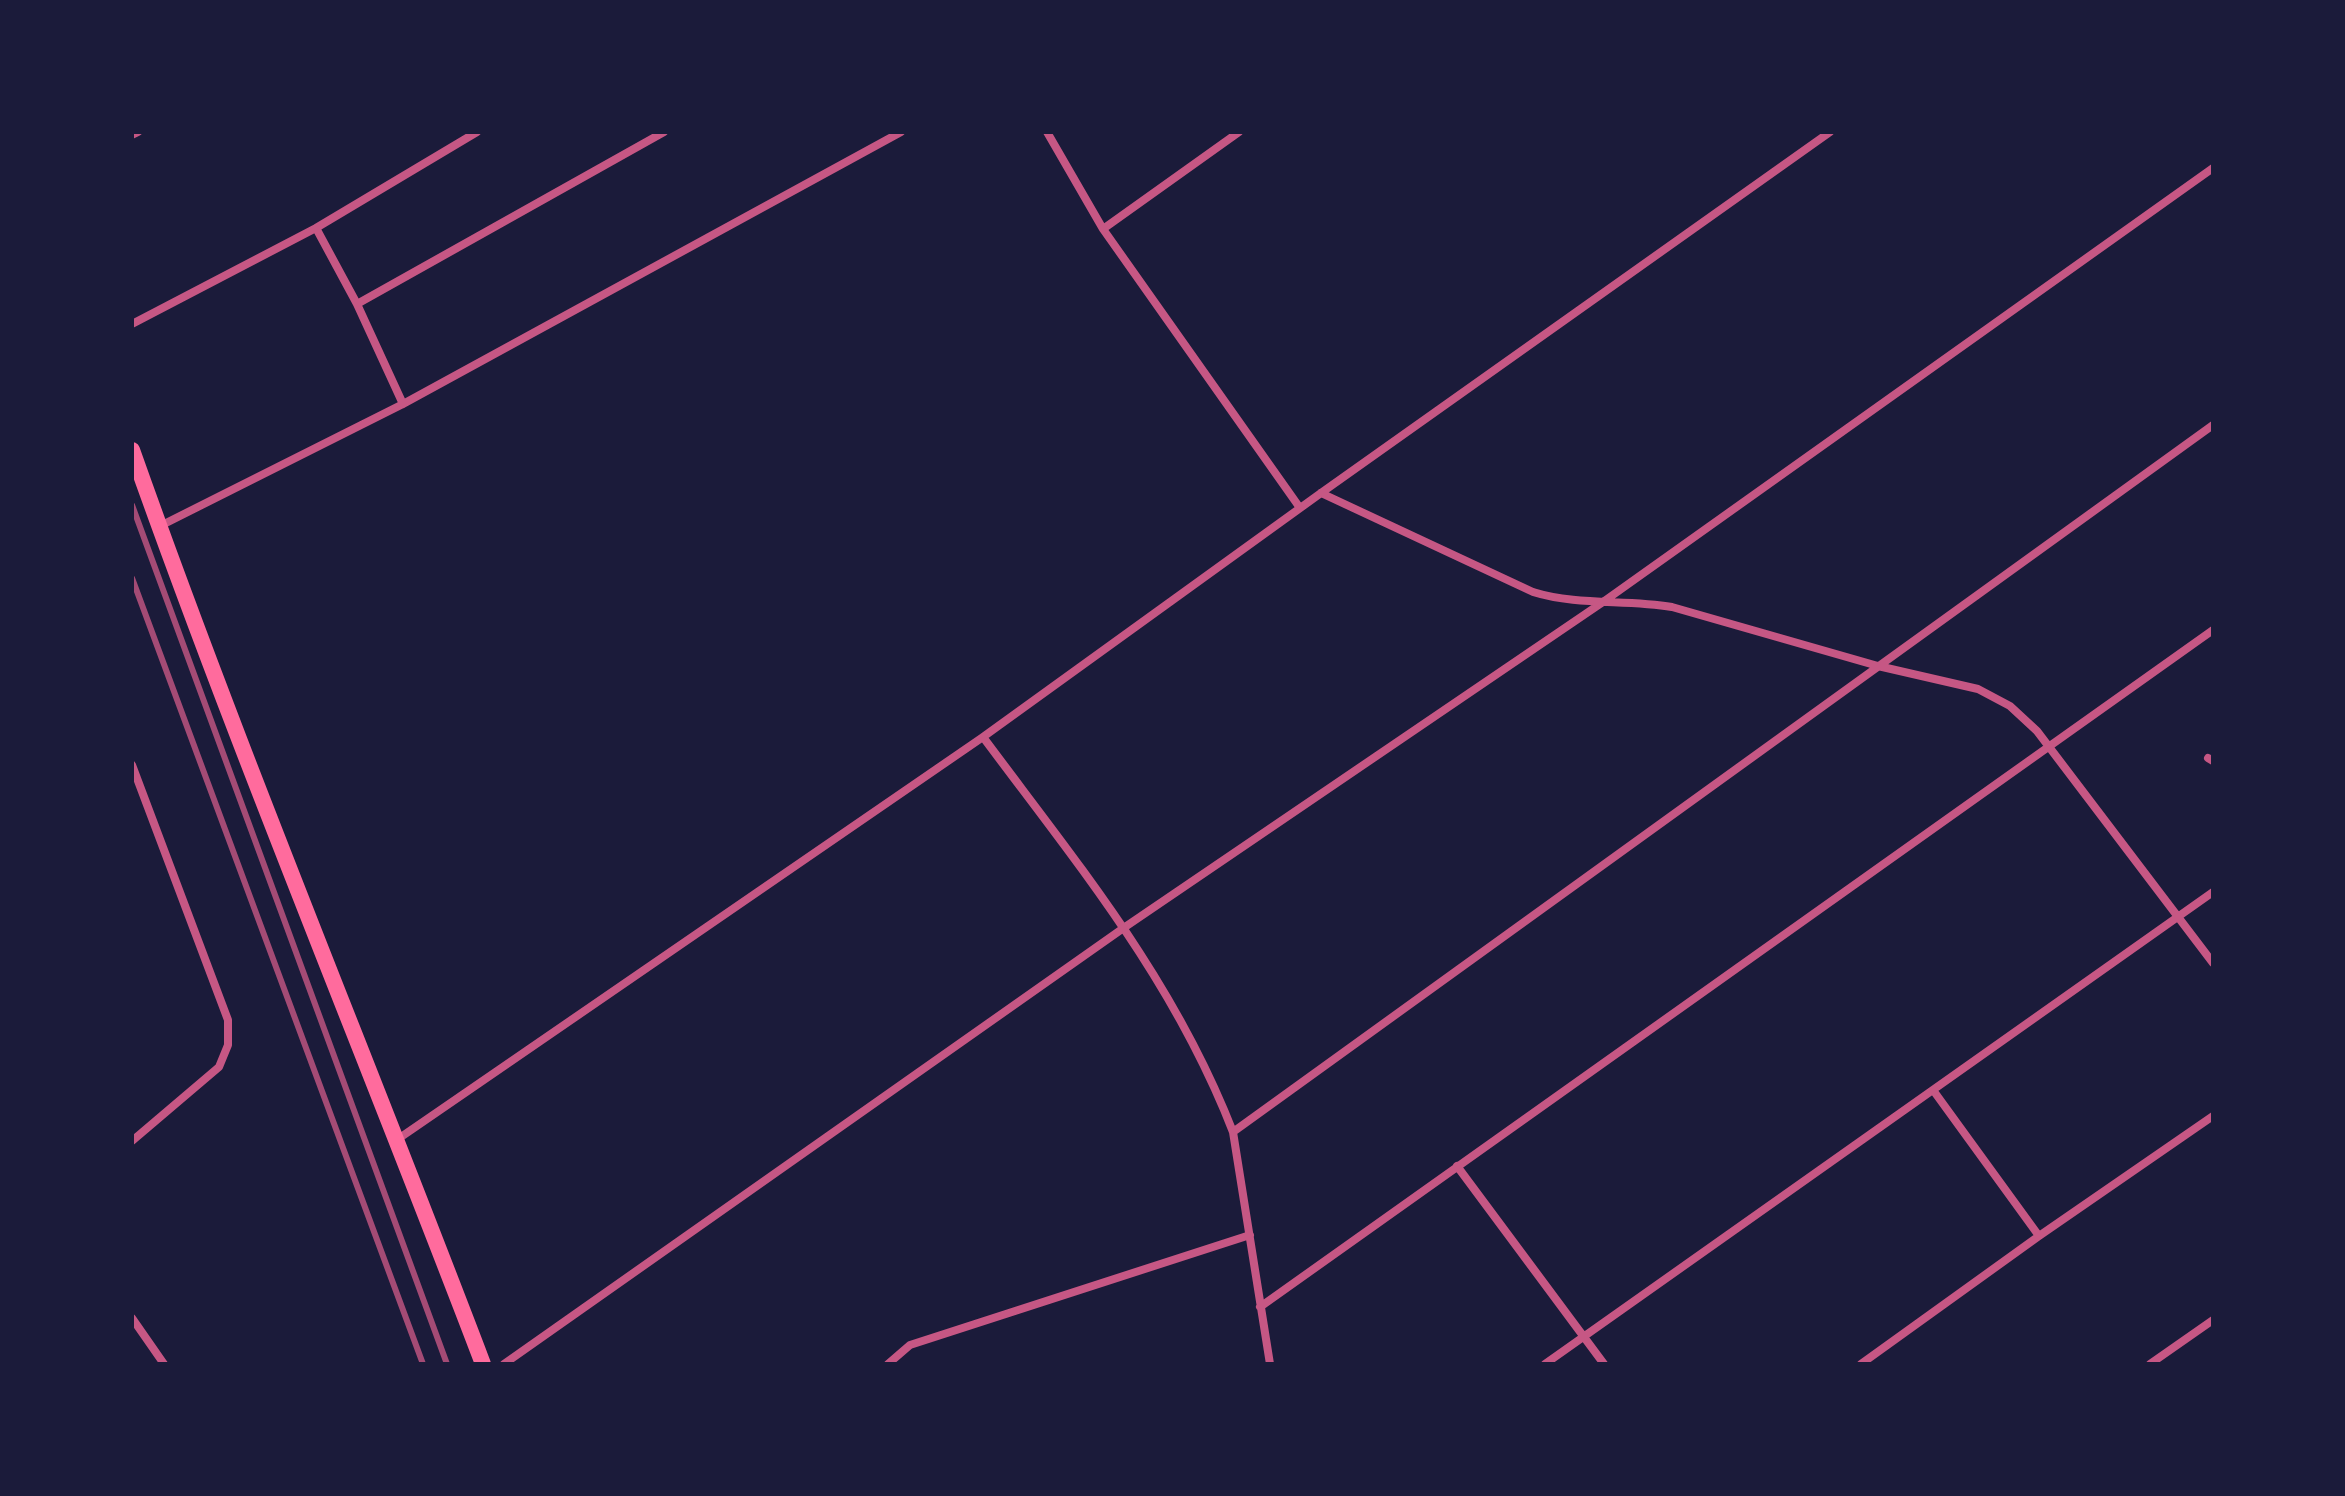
<!DOCTYPE html>
<html>
<head>
<meta charset="utf-8">
<style>
	body { margin:0 }
	#map { position:relative; width:2345px; height:1496px; overflow:hidden; background:#1b1b3a; font-family:"Space Grotesk",sans-serif }
	canvas { display:block }
	.frame { position:absolute; inset:0; border:134px solid #1b1b3a; pointer-events:none }
</style>
</head>
<body>
<div id="map">
<canvas width="2345" height="1496"></canvas>
<div class="frame"></div>
</div>
<script>
const context = document.querySelector('canvas').getContext('2d');
context.lineJoin = 'round';
function strokePath(path, color, width, dash) { context.strokeStyle = color; context.lineWidth = width; context.lineCap = dash ? 'butt' : 'round'; context.setLineDash(dash || []); context.stroke(path); }
const minor = new Path2D(`
	M1047 132 1103 229 1300 508
	M132 135 138 132
	M316 228 357 304 403 404
	M1103 229 1239 132
	M357 304 664 132
	M132 324 316 228 477 132
	M1321 493 1533 592C1578 606 1625 599 1672 607L1878 666 1978 689 2010 706 2037 731 2213 963
	M160 526 403 404 901 132
	M983 737C1079 866 1174 980 1233 1132L1270 1364
	M2208 758 2213 761
	M132 765 228 1020V1045L219 1067 132 1141
	M1933 1090 2039 1236
	M1233 1132 2213 425
	M398 1139 983 737 1321 493 1830 132
	M1457 1166 1604 1364
	M1260 1307 2213 630
	M132 1318 164 1364
	M504 1364 1125 927 1603 602 2213 168
	M888 1364 910 1345 1250 1235
	M1545 1364 2213 892
	M1861 1364 2039 1236 2213 1116
	M2150 1364 2213 1320`);
const secondary = new Path2D(`
	M132 450C241 758 367 1059 483 1364`);
const rail = new Path2D(`
	M132 505 447 1364
	M132 578 423 1364`);
strokePath(minor, '#c65784', 8);
strokePath(secondary, '#ff6b9d', 16);
strokePath(rail, '#a44b75', 6);
</script>
</body>
</html>
